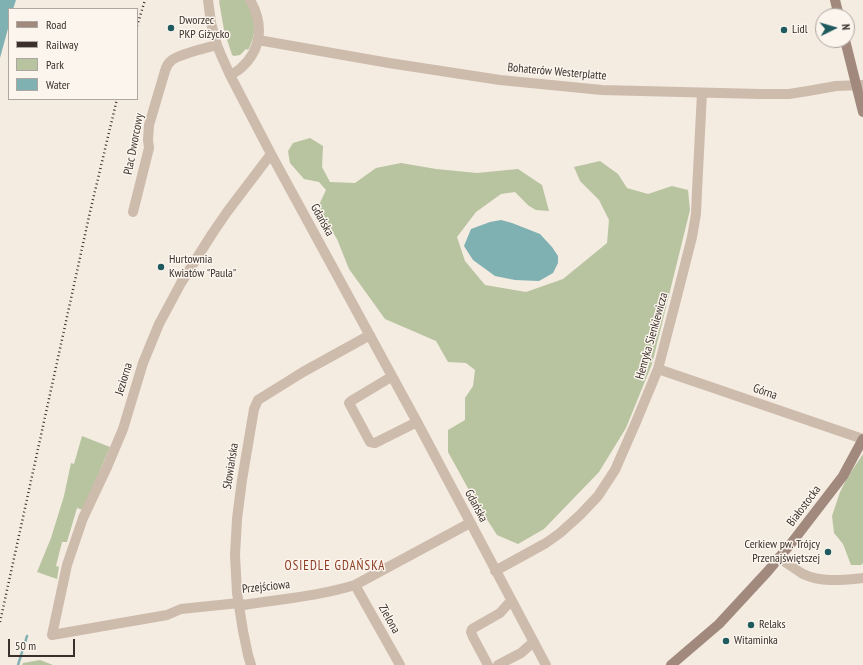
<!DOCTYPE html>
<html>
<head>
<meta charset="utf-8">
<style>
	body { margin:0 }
	#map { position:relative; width:863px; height:665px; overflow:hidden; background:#f4ebe1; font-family:"PT Sans Narrow",sans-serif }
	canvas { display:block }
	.legend { position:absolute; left:8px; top:8px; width:130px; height:92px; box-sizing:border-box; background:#fbf5ee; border:1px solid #aea6a0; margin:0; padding:5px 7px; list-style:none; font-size:12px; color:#3b302b }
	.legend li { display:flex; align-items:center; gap:8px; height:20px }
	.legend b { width:20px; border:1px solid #aea6a0 }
	.north { position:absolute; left:815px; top:8px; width:40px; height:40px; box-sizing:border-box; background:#fbf5ee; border:1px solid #aea6a0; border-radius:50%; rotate:85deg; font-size:11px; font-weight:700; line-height:16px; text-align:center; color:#3b302b }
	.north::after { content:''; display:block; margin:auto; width:14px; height:18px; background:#1f5a5e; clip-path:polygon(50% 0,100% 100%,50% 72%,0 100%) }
	.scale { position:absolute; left:8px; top:639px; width:67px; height:18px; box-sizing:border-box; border:2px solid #3b302b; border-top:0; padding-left:5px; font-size:12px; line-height:14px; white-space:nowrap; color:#3b302b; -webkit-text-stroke:3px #fbf5ee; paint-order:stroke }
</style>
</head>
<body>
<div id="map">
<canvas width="863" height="665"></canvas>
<ul class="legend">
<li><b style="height:5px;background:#a18a7d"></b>Road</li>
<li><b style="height:5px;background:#3b302b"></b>Railway</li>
<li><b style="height:11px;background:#b8c4a0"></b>Park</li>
<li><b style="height:11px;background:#7fb0b2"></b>Water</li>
</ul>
<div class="north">N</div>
<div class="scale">50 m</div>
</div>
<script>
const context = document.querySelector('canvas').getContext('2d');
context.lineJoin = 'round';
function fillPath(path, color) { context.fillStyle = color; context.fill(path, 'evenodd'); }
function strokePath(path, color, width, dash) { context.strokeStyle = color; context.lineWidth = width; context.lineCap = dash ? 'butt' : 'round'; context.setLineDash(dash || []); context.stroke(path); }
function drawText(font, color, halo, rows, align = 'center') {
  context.font = font + ' "PT Sans Narrow",sans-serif'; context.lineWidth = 3; context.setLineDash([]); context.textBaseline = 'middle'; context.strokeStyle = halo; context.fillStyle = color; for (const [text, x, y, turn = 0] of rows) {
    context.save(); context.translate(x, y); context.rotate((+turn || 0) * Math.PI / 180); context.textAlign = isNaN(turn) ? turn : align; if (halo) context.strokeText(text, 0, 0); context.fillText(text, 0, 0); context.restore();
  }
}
const green = new Path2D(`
	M220 0H246C248 6 252 12 254 18 256 28 253 42 248 50L246 49 240 55 234 56 232 55 224 30 219 1Z
	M310 138 323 146 322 167 330 182 355 183 376 168 401 163 436 169 477 173 518 169 542 185 549 211 536 210 529 206 515 192 501 194 476 212 457 237 465 261 485 285 526 292 563 279 607 243 609 220 599 200 580 181 574 167 600 161 618 174 627 188 648 194 672 186 688 190 690 210 652 364 626 428 599 472 544 529 518 544 497 535 475 501 448 452V430L465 420V398L473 386 475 370 466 363 448 362 436 341 385 319 349 269 337 239 327 223 318 207 326 190 319 182 304 179 290 163 288 151 293 143Z
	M82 436 110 447 83 510 77 508 67 542H62L56 566 59 567 57 579 37 572 51 538 64 496 71 463 74 464Z
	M863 454V563L861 565H851L843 544 834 533 832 516 840 492 847 478Z
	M40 660 53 665H22L23 663Z`);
const water = new Path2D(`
	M0 0H16L13 9H9V25L0 58Z
	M501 220 512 223 540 234 552 247 558 256V263L553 273 539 281 515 280 495 276 473 260 464 246 471 229 490 222Z`);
const stream = new Path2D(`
	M18 665 27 636`);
const street = new Path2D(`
	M208 0 211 23 217 45 221 55 230 75 271 154 417 422 546 665
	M258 40 389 63 500 80 602 90 760 94H789L808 91 836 86 863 85
	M230 75C234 73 238 71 241 68 262 49 264 24 250 0
	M271 154 227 212 212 234 181 283 159 324 143 363 123 429 107 467 83 518 67 565 52 635 167 615 181 609 239 603 244 605C281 599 319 596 355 585L470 523
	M133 212 149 148 148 140 149 125 165 71C166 67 168 63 172 60 180 54 206 48 217 45
	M658 369 863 439
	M391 377 351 401 349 403 370 442 375 443 417 422
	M779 558C787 563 795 569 803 574 822 583 843 580 863 578
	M495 571 546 543 560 533 580 515 598 496 615 470 636 422 658 369 676 300 692 237 696 214 697 191 702 93
	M355 585 400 665
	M251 665 248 655 243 631 237 593 235 555 237 519 242 480 254 409 258 400 303 372 370 335
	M488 665 473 637 471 632 472 629 500 613 508 604 512 602
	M498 665 521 653 530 645 534 642`);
const secondary = new Path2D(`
	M835 0 839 16
	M845 40 863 112
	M671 665 719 624 768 571 793 541 843 476 863 439`);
const rail = new Path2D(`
	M137 26 145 0
	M0 622 90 212 117 99`);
const markers = [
	[171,28,4,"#1f5a5e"],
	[784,30,4,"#1f5a5e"],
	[161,267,4,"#1f5a5e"],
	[828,552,4,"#1f5a5e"],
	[751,625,4,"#1f5a5e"],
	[726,641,4,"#1f5a5e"]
];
const poiNames = [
	["Dworzec",179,21],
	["PKP Giżycko",179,35],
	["Lidl",792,30],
	["Hurtownia",169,260],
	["Kwiatów \"Paula\"",169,274],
	["Cerkiew pw. Trójcy",820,545,"right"],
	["Przenajświętszej",820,559,"right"],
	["Relaks",759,625],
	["Witaminka",734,641]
];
const streetNames = [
	["Bohaterów Westerplatte",557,72,5],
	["Plac Dworcowy",134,144,-79],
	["Gdańska",322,220,61],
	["Henryka Sienkiewicza",652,336,-74],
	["Jeziorna",124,379,-73],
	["Górna",765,392,19],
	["Słowiańska",231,466,-81],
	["Gdańska",476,506,62],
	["Białostocka",804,506,-53],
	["Przejściowa",266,587,-6],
	["Zielona",389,619,61]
];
const neighbourhoodNames = [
	["OSIEDLE GDAŃSKA",335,566]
];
fillPath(green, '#b8c4a0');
fillPath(water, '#7fb0b2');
strokePath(stream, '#7fb0b2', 2.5);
strokePath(street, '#cdbbac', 10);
strokePath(secondary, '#a18a7d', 10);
strokePath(rail, '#3b302b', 2.5, [1, 3]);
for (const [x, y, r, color] of markers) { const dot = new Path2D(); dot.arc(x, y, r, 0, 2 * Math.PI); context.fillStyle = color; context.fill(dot); strokePath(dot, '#fbf5ee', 1.5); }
drawText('12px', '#3b302b', '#fbf5ee', poiNames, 'left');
drawText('12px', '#3b302b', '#fbf5ee', streetNames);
context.letterSpacing = '1px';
drawText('13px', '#8c3b22', '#fbf5ee', neighbourhoodNames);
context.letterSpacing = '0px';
</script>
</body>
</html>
